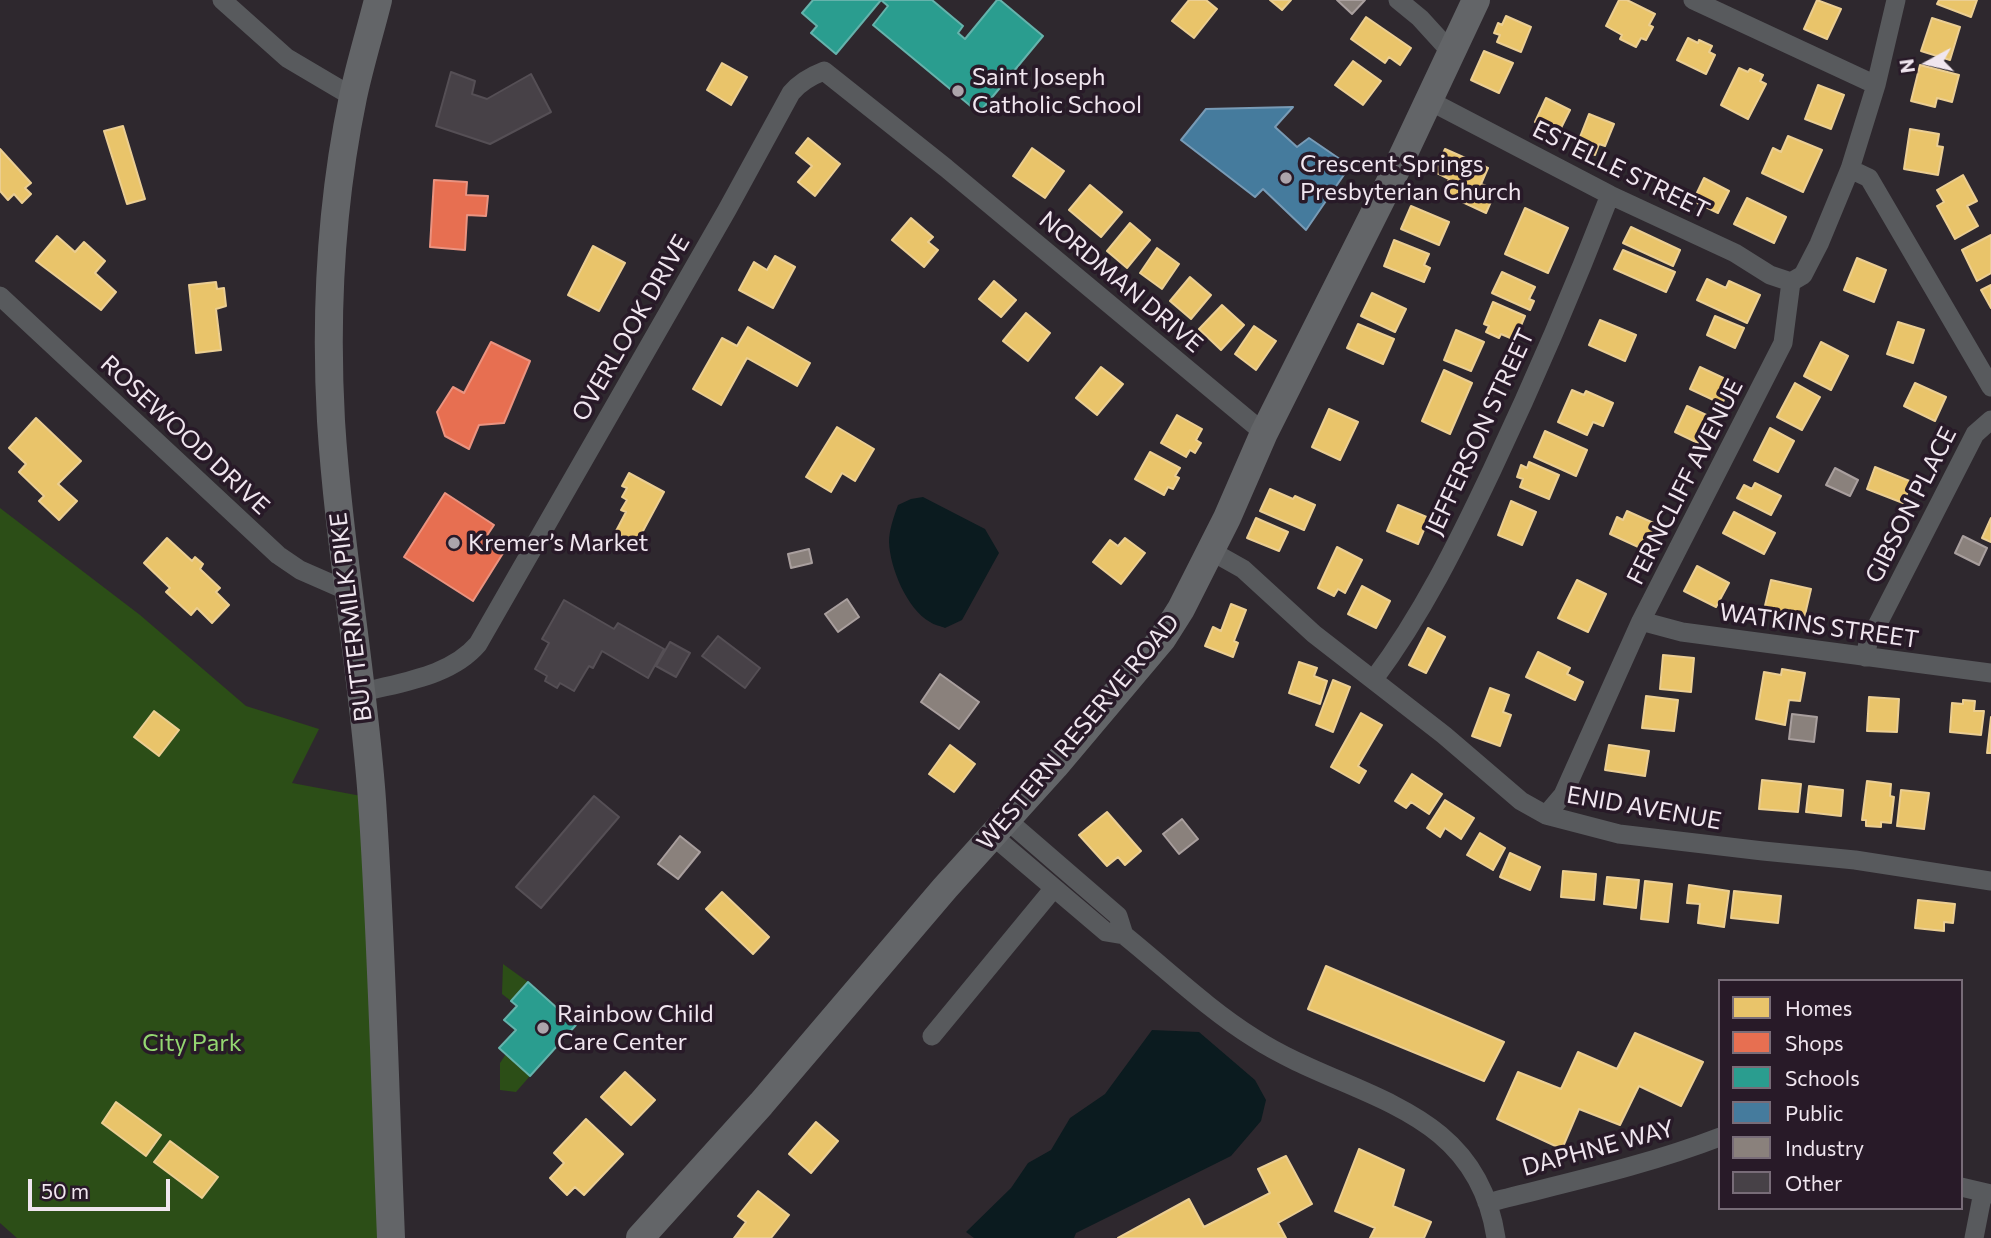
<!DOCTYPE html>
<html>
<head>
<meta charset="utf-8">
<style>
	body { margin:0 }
	#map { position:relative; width:1991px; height:1238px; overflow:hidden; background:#2e282e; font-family:Commissioner,sans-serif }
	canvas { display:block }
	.legend { position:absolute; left:1718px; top:979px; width:245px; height:231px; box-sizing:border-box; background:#281a28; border:2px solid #786c78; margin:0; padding:9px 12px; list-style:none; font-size:21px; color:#f0e6ef }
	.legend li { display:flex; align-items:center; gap:14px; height:35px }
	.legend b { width:35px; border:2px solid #786c78 }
	.north { position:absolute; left:1893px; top:28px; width:70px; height:70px; -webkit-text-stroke:5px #281a28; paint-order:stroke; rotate:262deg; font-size:19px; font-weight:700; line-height:28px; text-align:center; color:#f0e6ef }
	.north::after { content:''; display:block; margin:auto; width:24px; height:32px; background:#f0e6ef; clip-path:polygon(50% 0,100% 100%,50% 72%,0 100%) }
	.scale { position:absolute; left:28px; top:1179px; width:142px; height:32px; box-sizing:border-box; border:4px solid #f0e6ef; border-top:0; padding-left:9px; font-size:21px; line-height:24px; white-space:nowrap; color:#f0e6ef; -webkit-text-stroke:5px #281a28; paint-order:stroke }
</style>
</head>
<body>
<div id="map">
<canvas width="1991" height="1238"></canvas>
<ul class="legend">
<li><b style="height:19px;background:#e9c46a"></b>Homes</li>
<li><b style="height:19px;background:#e76f51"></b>Shops</li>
<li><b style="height:19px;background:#2a9d8f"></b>Schools</li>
<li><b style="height:19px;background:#457b9d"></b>Public</li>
<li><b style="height:19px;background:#8a817c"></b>Industry</li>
<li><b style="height:19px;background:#474147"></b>Other</li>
</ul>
<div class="north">N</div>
<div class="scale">50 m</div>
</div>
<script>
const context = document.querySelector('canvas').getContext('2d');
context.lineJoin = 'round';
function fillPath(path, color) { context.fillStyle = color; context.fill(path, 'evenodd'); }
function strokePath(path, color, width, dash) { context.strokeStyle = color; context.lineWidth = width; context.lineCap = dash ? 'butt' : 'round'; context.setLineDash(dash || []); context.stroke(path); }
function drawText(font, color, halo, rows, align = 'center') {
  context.font = font + ' Commissioner,sans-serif'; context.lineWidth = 7; context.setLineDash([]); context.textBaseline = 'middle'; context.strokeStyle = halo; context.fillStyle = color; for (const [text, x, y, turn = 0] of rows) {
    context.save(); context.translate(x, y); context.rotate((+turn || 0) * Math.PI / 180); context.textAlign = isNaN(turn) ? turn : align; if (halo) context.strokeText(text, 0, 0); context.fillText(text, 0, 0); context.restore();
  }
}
const green = new Path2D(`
	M0 508 140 615 246 706 319 729 292 783 372 798 391 1238H17L0 1223Z
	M503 964 528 982 511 1001 502 994Z
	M506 1054 530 1076 516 1092 500 1090V1063Z`);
const water = new Path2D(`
	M923 497 985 529 999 553 962 620 945 628C941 626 934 625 930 622 907 609 890 568 889 542 889 530 894 516 898 505L911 499Z
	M1152 1030 1199 1032 1255 1080 1266 1100 1261 1121 1231 1156 1076 1233 1074 1238H974L966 1232 1011 1188 1028 1163 1051 1150 1070 1118 1105 1094Z`);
const homes = new Path2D(`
	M1189 0H1206L1217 9 1194 38 1172 21Z
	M1270 0H1291L1282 10Z
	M1619 0H1627L1655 14 1649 25 1653 27 1646 40 1641 38 1636 47 1620 39 1622 35 1606 26Z
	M1817 0 1841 9 1827 39 1804 29Z
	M1939 0H1977L1971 17 1937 4Z
	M1506 16 1531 27 1521 52 1497 42 1500 35 1494 33 1498 23 1502 25Z
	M1366 17 1411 48 1400 65 1389 57 1385 63 1351 39Z
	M1932 18 1960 27 1950 60 1921 51Z
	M1688 38 1698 43 1699 40 1712 46 1709 52 1715 55 1706 74 1677 60Z
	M1484 51 1513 63 1499 93 1471 80Z
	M1353 61 1381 81 1363 105 1335 85Z
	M722 63 747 77 731 105 707 90Z
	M1920 65 1959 75 1952 102 1937 98 1935 107 1911 101Z
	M1739 68 1748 72 1750 69 1763 75 1760 81 1766 84 1748 119 1721 105Z
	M1818 85 1844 95 1831 129 1805 119Z
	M1546 98 1570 110 1558 134 1535 122Z
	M1589 114 1614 124 1605 146 1599 144 1595 155 1576 147Z
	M123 126 145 199 127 204 104 131Z
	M1910 129 1939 134 1937 146 1943 147 1938 175 1904 169Z
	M1788 136 1822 150 1803 192 1762 173 1773 148 1781 152Z
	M808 138 840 164 815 196 798 182 812 166 796 153Z
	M1032 148 1064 171 1045 198 1013 176Z
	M0 149 31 183 25 188 31 194 22 203 14 194 8 200 0 191Z
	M1445 149 1488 168 1481 184 1496 190 1486 213 1443 193 1449 179 1435 172Z
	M1963 175 1977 201 1967 206 1978 226 1955 239 1937 206 1944 202 1937 190Z
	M1704 178 1729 191 1718 213 1693 201Z
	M1090 185 1122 212 1101 237 1069 210Z
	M1747 198 1786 217 1774 243 1734 224Z
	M1411 206 1449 222 1439 245 1401 229Z
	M1525 208 1568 228 1548 273 1505 254Z
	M911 218 933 237 928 242 938 250 924 267 892 240Z
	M1130 223 1150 240 1127 268 1107 251Z
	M1631 227 1680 250 1673 266 1623 243Z
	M1991 235V273L1977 281 1962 250Z
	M57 236 75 252 84 242 105 261 95 273 116 292 101 310 36 261Z
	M1394 240 1429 254 1424 265 1430 268 1424 282 1384 266Z
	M593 246 625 263 599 311 568 295Z
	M1157 248 1179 264 1162 289 1140 273Z
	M1623 250 1675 272 1666 292 1614 269Z
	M775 256 795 267 773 308 739 290 754 262 767 270Z
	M1857 258 1886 270 1874 302 1844 290Z
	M1502 272 1535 287 1529 299 1534 301 1530 310 1492 293Z
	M1190 277 1211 295 1191 319 1170 301Z
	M1707 279 1726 288 1729 281 1760 295 1747 323 1697 300Z
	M994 281 1016 300 1001 317 979 299Z
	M216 282 217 289 224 288 226 306 216 309 221 350 196 353 189 285Z
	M1991 285V308L1981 290Z
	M1372 293 1406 309 1395 332 1361 316Z
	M1493 302 1525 316 1515 340 1501 334 1499 338 1486 332 1489 326 1484 324Z
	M1222 305 1244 325 1221 350 1199 329Z
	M1026 313 1050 333 1028 361 1003 341Z
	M1715 316 1744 328 1735 348 1707 335Z
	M1600 320 1636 335 1625 361 1589 345Z
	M1898 322 1924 330 1913 363 1887 354Z
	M1358 324 1394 339 1383 364 1347 348Z
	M1254 326 1276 341 1256 370 1235 354Z
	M748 327 810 363 797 386 747 358 721 405 693 389 722 338 737 346Z
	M1456 330 1484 342 1471 371 1444 360Z
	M1821 342 1848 356 1831 390 1804 376Z
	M1101 367 1123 384 1097 415 1076 398Z
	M1700 367 1732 382 1722 404 1690 389Z
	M1444 370 1472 383 1450 434 1422 421Z
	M1795 383 1820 397 1802 430 1777 417Z
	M1915 383 1946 397 1935 421 1904 406Z
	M1572 390 1584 395 1586 391 1613 403 1603 426 1593 422 1587 435 1558 422Z
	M1687 406 1715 419 1706 438 1701 436 1698 443 1675 432Z
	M1329 409 1358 422 1340 460 1312 447Z
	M1177 415 1202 429 1196 440 1201 443 1195 453 1190 450 1186 457 1161 443Z
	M36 418 81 461 58 484 77 501 59 520 39 501 44 496 19 472 26 464 9 448Z
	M837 427 874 449 855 481 842 473 831 492 806 477Z
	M1770 428 1794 441 1778 472 1754 460Z
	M1545 431 1587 450 1576 476 1534 457Z
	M1150 452 1180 468 1175 476 1179 478 1173 489 1168 487 1164 495 1135 479Z
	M1529 462 1559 475 1549 499 1520 487 1523 479 1517 477 1521 465 1527 468Z
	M1875 467 1912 482 1903 503 1867 489Z
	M629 473 664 492 636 544 615 533 626 512 621 510 627 500 622 497 627 488 622 486Z
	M1755 483 1781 496 1771 515 1737 498 1744 485 1752 489Z
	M1270 489 1293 499 1295 496 1315 505 1304 530 1260 511Z
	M1511 501 1536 512 1522 545 1498 535Z
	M1398 505 1429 518 1418 544 1387 531Z
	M1627 511 1658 525 1647 551 1610 534 1617 517 1623 520Z
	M1734 512 1775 533 1764 554 1723 533Z
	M1256 518 1288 532 1279 551 1247 538Z
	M1991 518V542L1982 538Z
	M167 538 192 561 195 557 203 564 200 569 220 588 216 592 229 605 212 623 197 608 191 615 166 592 170 588 144 563Z
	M1125 538 1145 553 1121 584 1093 562 1110 540 1118 546Z
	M1337 547 1362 560 1345 593 1338 589 1334 596 1318 588Z
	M1697 566 1729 583 1716 607 1684 591Z
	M1577 580 1606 594 1588 632 1558 618Z
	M1771 580 1811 589 1804 619 1764 610Z
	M1362 586 1390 601 1376 628 1348 614Z
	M1231 604 1246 610 1234 641 1238 643 1233 657 1205 646 1213 627 1221 631Z
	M1428 628 1445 637 1426 673 1409 665Z
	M1538 652 1570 668 1567 674 1583 682 1575 700 1526 677Z
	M1663 655 1694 658 1691 692 1660 689Z
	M1299 662 1317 668 1314 676 1327 681 1320 704 1289 693Z
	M1782 669 1805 673 1800 701 1789 700 1785 725 1756 719 1764 672 1781 675Z
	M1333 680 1350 687 1333 732 1316 725Z
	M1490 688 1509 695 1503 712 1511 715 1500 746 1472 736Z
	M1646 696 1678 700 1674 731 1642 728Z
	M1869 697 1899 699 1897 732 1867 731Z
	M1963 700 1975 701 1974 711H1984L1981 735 1950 732 1952 703 1963 704Z
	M154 711 179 730 159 756 134 737Z
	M1361 713 1382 725 1358 766 1366 771 1359 783 1331 767Z
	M1991 717V753H1987Z
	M950 745 975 764 954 792 929 774Z
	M1609 745 1649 751 1645 776 1605 770Z
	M1412 774 1442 794 1429 814 1411 802 1406 808 1395 801Z
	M1762 780 1801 784 1798 812 1759 809Z
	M1867 781 1891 784 1890 796 1894 797 1891 823 1881 822V827L1866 826V820H1862Z
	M1809 786 1843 790 1841 816 1806 812Z
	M1901 790 1929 793 1924 829 1897 826Z
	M1445 800 1474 818 1461 839 1445 828 1440 837 1427 828Z
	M1107 812 1141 851 1125 865 1118 857 1107 866 1079 835Z
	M1480 833 1505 848 1493 870 1467 855Z
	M1510 853 1540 867 1530 890 1500 877Z
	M1563 871 1596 874 1594 900 1561 897Z
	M1607 877 1639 880 1636 908 1604 904Z
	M1645 881 1672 884 1668 922 1641 919Z
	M1689 885 1729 891 1724 927 1698 923 1700 904 1687 903Z
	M1734 891 1781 896 1778 923 1731 918Z
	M722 892 769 937 753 954 706 909Z
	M1918 900 1955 904 1953 923 1944 922V931L1915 928Z
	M1326 966 1504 1042 1484 1081 1308 1009Z
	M1635 1033 1703 1062 1681 1106 1639 1086 1620 1125 1579 1109 1562 1149 1497 1119 1518 1072 1561 1089 1578 1052 1617 1069Z
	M625 1072 655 1100 631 1125 601 1097Z
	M116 1102 161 1135 146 1156 102 1123Z
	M586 1119 623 1154 584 1195 575 1187 567 1195 550 1178 564 1163 554 1153Z
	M816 1122 838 1141 811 1173 789 1154Z
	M170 1141 218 1177 202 1198 154 1162Z
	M1359 1149 1404 1170 1393 1206 1431 1222 1424 1238H1370L1375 1228 1335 1211Z
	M1286 1156 1312 1204 1278 1223 1286 1238H1118L1189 1199 1204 1227 1270 1193 1258 1169Z
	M758 1191 789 1215 771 1238H734L746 1222 738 1216Z`);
const shops = new Path2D(`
	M434 180 467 182 466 195 488 196 486 216 467 215 465 250 430 247Z
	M491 342 530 361 504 423 479 425 469 449 445 436 437 412 453 387 464 393Z
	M445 493 494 525 486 537 505 550 473 601 404 557Z`);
const schools = new Path2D(`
	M813 0H932L963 26 958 33 965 39 997 0H1000L1043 36 979 113 873 25 888 6 881 0 836 54 811 33 817 26 802 13Z
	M528 982 576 1025 530 1076 499 1048 516 1030 504 1020 517 1006 511 1001Z`);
const public = new Path2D(`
	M1293 107 1275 127 1297 147 1309 138 1350 166 1306 230 1263 189 1255 197 1181 140 1206 109Z`);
const industry = new Path2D(`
	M1337 0H1365L1352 14Z
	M1835 468 1858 480 1850 496 1826 485Z
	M1963 536 1987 548 1979 565 1955 553Z
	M809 549 812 563 791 568 788 554Z
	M847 599 859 617 838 632 825 614Z
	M940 674 979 702 959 729 921 702Z
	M1792 714 1817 717 1814 742 1789 739Z
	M1182 819 1198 839 1179 854 1163 834Z
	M680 836 700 852 678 879 658 864Z`);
const building = new Path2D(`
	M451 72 475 81 472 94 487 99 531 74 551 112 490 144 436 126Z
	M564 600 614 629 618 623 664 649 648 678 602 651 593 668 589 666 574 691 560 683 557 688 545 681 547 676 535 669 549 643 542 639Z
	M718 636 760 668 745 688 702 656Z
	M670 642 690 653 676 677 656 666Z
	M594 796 619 817 541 908 516 887Z`);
const street = new Path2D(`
	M222 0 287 58 353 97
	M1398 0 1420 18 1451 52
	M1693 0 1876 85
	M1428 100 1610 195 1735 253 1770 275 1791 282
	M1850 169 1869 178 1991 387
	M0 296 278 555 300 570 348 591
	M1211 551 1243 569 1314 634 1444 735 1521 801 1546 815 1619 834 1763 851 1855 860 1991 881
	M1641 621 1682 632 1991 673
	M1865 657 1868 643 1975 434 1991 420
	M1374 679C1422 615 1458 542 1492 470 1535 379 1574 288 1610 195
	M360 693C400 682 450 677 478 644L727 210 791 93C800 82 811 76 824 71L946 168 1264 433
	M1546 815 1563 795 1641 621 1783 343 1791 282 1803 275 1819 244 1850 169 1876 85 1896 0
	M1007 820 1118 916 1124 935
	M993 836 1106 932 1124 935C1165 968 1209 1010 1254 1038 1348 1099 1476 1102 1496 1238
	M932 1036 1054 888
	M1961 1187 1991 1194
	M1487 1203C1565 1183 1645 1166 1720 1137
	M1974 1238 1983 1192`);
const secondary = new Path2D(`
	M378 0C370 32 360 64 353 97 331 203 325 313 331 421 339 548 363 674 372 800 382 946 385 1092 391 1238
	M640 1238 761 1104 945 888 1055 766 1162 639 1181 609 1227 518 1264 433 1397 168 1476 0`);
const markers = [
	[958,91,7,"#aca4ab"],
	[1286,178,7,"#aca4ab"],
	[454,543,7,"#aca4ab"],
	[543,1028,7,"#aca4ab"]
];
const poiNames = [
	["Saint Joseph",972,77],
	["Catholic School",972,105],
	["Crescent Springs",1300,164],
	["Presbyterian Church",1300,192],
	["Kremer’s Market",468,543],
	["Rainbow Child",557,1014],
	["Care Center",557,1042]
];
const streetNames = [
	["ESTELLE STREET",1621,170,26],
	["NORDMAN DRIVE",1121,282,40],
	["OVERLOOK DRIVE",631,328,-60],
	["JEFFERSON STREET",1480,432,-65],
	["ROSEWOOD DRIVE",185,435,43],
	["FERNCLIFF AVENUE",1685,482,-63],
	["GIBSON PLACE",1911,505,-63],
	["BUTTERMILK PIKE",351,617,-97],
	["WATKINS STREET",1819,626,8],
	["WESTERN RESERVE ROAD",1078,732,-50],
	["ENID AVENUE",1644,808,10],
	["DAPHNE WAY",1598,1148,-15]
];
const parkNames = [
	["City Park",192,1043]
];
fillPath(green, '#2c4e17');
fillPath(water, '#0b1b1f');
fillPath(homes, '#e9c46a');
strokePath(homes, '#ebce92', 2);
fillPath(shops, '#e76f51');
strokePath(shops, '#ea9380', 2);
fillPath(schools, '#2a9d8f');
strokePath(schools, '#65b3ac', 2);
fillPath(public, '#457b9d');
strokePath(public, '#789bb6', 2);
fillPath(industry, '#8a817c');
strokePath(industry, '#a99f9e', 2);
fillPath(building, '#474147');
strokePath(building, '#554f55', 2);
strokePath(street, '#585a5d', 19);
strokePath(secondary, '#636568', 28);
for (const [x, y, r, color] of markers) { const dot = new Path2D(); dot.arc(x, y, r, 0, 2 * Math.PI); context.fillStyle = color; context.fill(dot); strokePath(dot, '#281a28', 2.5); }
drawText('24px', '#f0e6ef', '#281a28', poiNames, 'left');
drawText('24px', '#f0e6ef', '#281a28', streetNames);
drawText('24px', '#94d771', '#281a28', parkNames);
</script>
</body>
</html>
